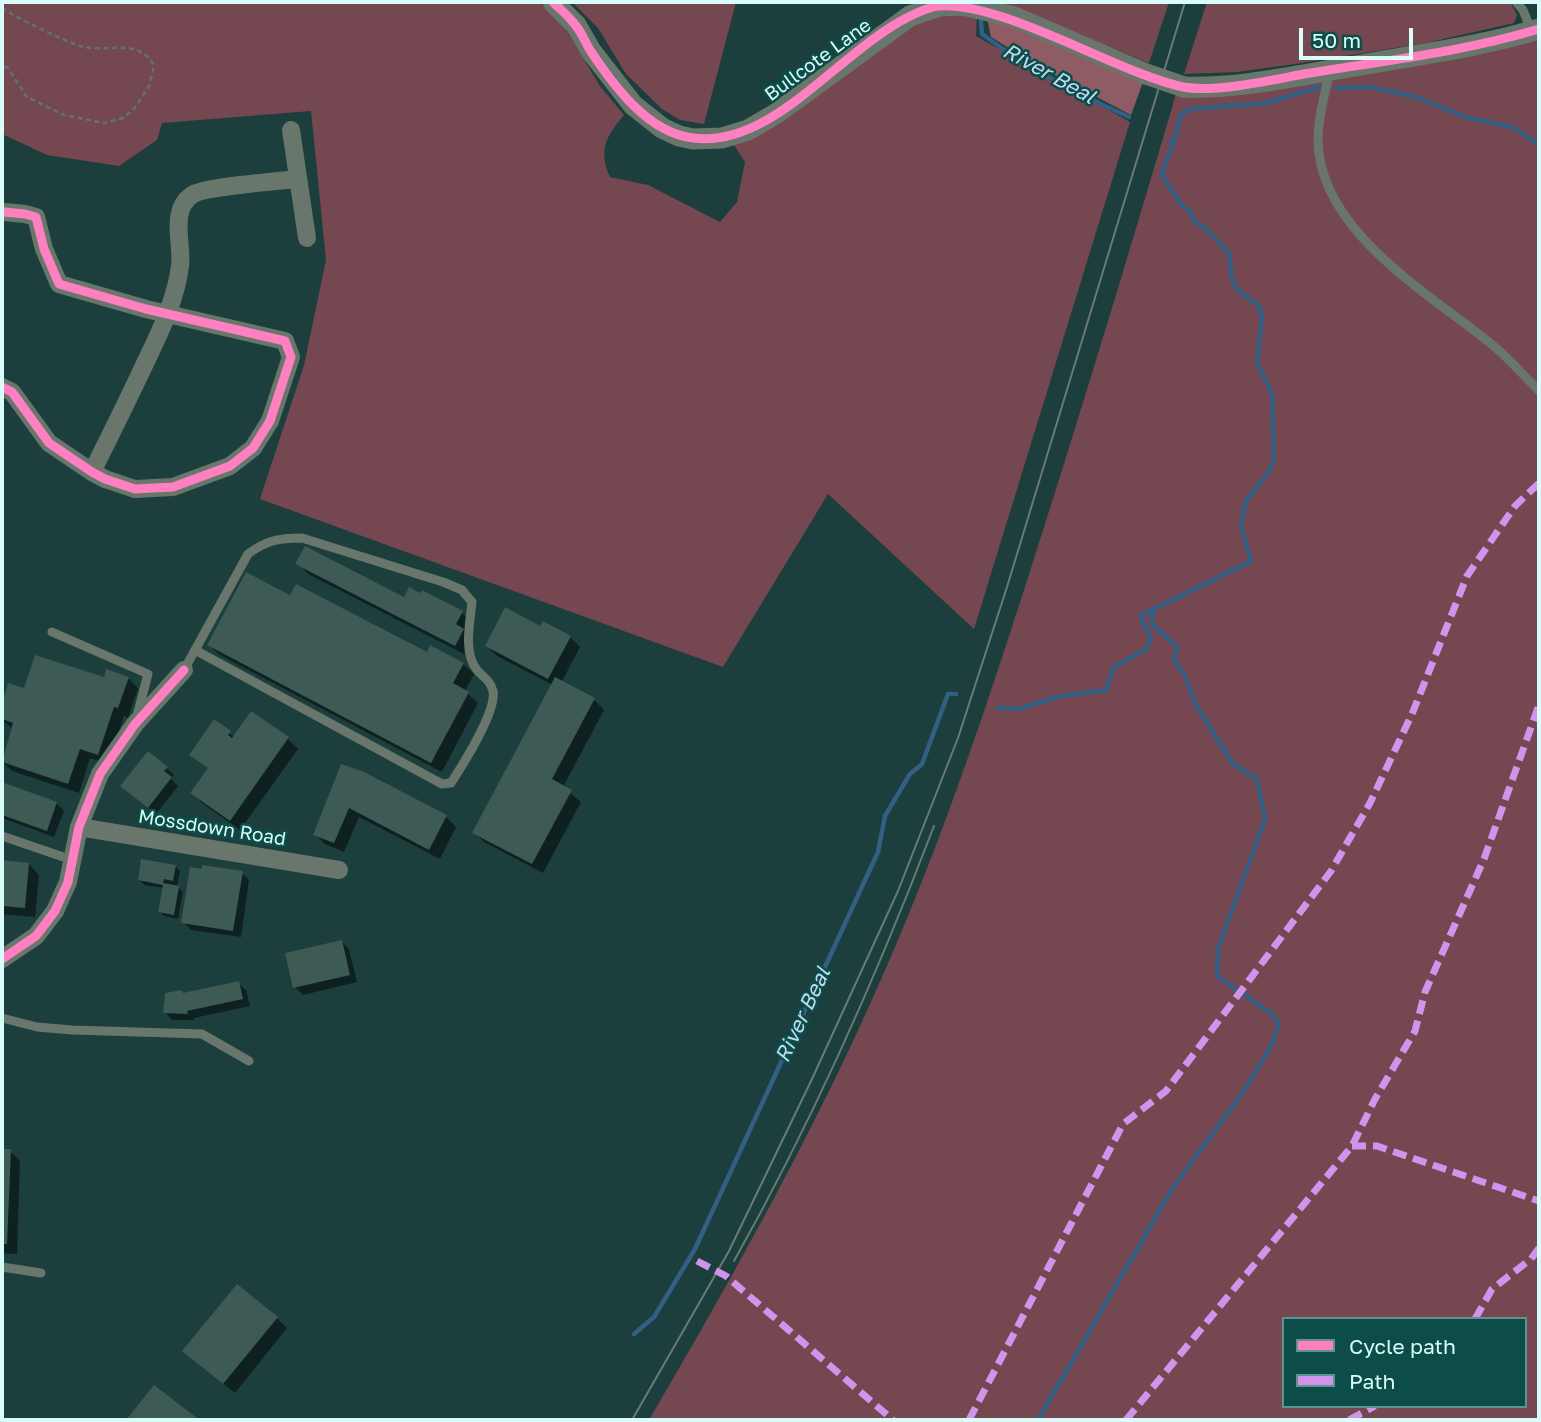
<!DOCTYPE html>
<html>
<head>
<meta charset="utf-8">
<style>
	body { margin:0 }
	#map { position:relative; width:1541px; height:1422px; overflow:hidden; background:#1c3e3c; font-family:"Golos Text",sans-serif }
	canvas { display:block }
	.frame { position:absolute; inset:0; border:4px solid #d9fdf9; pointer-events:none }
	.legend { position:absolute; left:1282px; top:1317px; width:245px; height:91px; box-sizing:border-box; background:#0d4d49; border:2px solid #5f938f; margin:0; padding:9px 12px; list-style:none; font-size:21px; color:#d9fdf9 }
	.legend li { display:flex; align-items:center; gap:14px; height:35px }
	.legend b { width:35px; border:2px solid #5f938f }
	.scale { position:absolute; left:1299px; top:28px; width:114px; height:32px; box-sizing:border-box; border:4px solid #d9fdf9; border-top:0; padding-left:9px; font-size:21px; line-height:24px; white-space:nowrap; color:#d9fdf9; -webkit-text-stroke:5px #0d4d49; paint-order:stroke }
</style>
</head>
<body>
<div id="map">
<canvas width="1541" height="1422"></canvas>
<div class="frame"></div>
<ul class="legend">
<li><b style="height:9px;background:#ff80c0"></b>Cycle path</li>
<li><b style="height:9px;background:#d193ec"></b>Path</li>
</ul>
<div class="scale">50 m</div>
</div>
<script>
const context = document.querySelector('canvas').getContext('2d');
context.lineJoin = 'round';
function fillPath(path, color) { context.fillStyle = color; context.fill(path, 'evenodd'); }
function strokePath(path, color, width, dash) { context.strokeStyle = color; context.lineWidth = width; context.lineCap = dash ? 'butt' : 'round'; context.setLineDash(dash || []); context.stroke(path); }
function drawText(font, color, halo, rows, align = 'center') {
  context.font = font + ' "Golos Text",sans-serif'; context.lineWidth = 5; context.setLineDash([]); context.textBaseline = 'middle'; context.strokeStyle = halo; context.fillStyle = color; for (const [text, x, y, turn = 0] of rows) {
    context.save(); context.translate(x, y); context.rotate((+turn || 0) * Math.PI / 180); context.textAlign = isNaN(turn) ? turn : align; if (halo) context.strokeText(text, 0, 0); context.fillText(text, 0, 0); context.restore();
  }
}
const green = new Path2D(`
	M2 2H538L556 13 600 86 624 115C606 137 598 149 610 177L648 185 720 222 737 202 745 162 734 145 926 17 977 14 976 36 1130 122 974 629 828 494 723 667 260 499 304 365 326 260 311 111 162 123 157 140 119 166 47 155 2 134Z
	M572 2H736L704 124 680 120 662 109 626 74 598 28Z
	M990 2H1169L1149 63 1083 36Z
	M1207 2H1510L1517 15 1514 23 1426 43 1295 64 1237 72 1184 74Z
	M1539 35V1420H649C735 1273 818 1125 886 968 940 845 983 717 1024 590 1077 425 1127 260 1176 94ZM1284 1319H1525V1406H1284Z`);
const forest = new Path2D(`
	M987 18 1005 22 1143 82 1131 115 1041 68 991 37Z`);
const shadow = new Path2D(`
	M298 563 405 599 462 613 472 623 467 634 473 640 466 655 308 574Z
	M291 597 427 654 463 664 474 674 465 691 478 703 442 772 220 655 209 645Z
	M541 628 570 637 580 647 561 683 594 700 604 710 563 787 581 802 543 873 484 842 474 832 553 685 497 656 487 646Z
	M128 678 138 688 128 718 124 716 109 764 90 758 79 793 12 771 2 761 13 729 2 720V708L10 685 26 690Z
	M215 722 235 738 288 739 298 749 240 830 202 803 192 793 209 769 192 754Z
	M342 766 446 817 456 827 440 859 359 817 344 852 325 844 315 834Z
	M166 768 174 775 171 779 178 786 156 814 130 793Z
	M2 784 56 803 64 811 54 837 2 818Z
	M2 862 29 864 39 875 35 917 2 914Z
	M175 866 180 871 177 886 183 892 178 919 165 916 160 912 164 888 144 885 140 880Z
	M242 873 249 880 241 937 191 930 183 922Z
	M342 942 349 949 357 982 303 995 295 987Z
	M238 983 246 990 250 1006 194 1018V1020H172L165 1012 185 995Z
	M2 1151H10L20 1161 17 1254 2 1253Z
	M277 1318 287 1328 235 1393 195 1361Z`);
const stream = new Path2D(`
	M981 22 982 34C1026 67 1078 94 1129 117
	M1336 88 1370 87 1416 97 1468 118 1512 127 1539 145
	M1173 145 1181 114 1192 109 1266 103 1319 87
	M998 708 1019 709 1060 696 1106 690 1114 667 1146 649 1151 638 1140 616 1251 561 1241 525 1246 501 1268 473 1274 460 1272 393 1257 363 1262 317 1259 306 1237 289 1232 279 1229 253 1204 227 1194 221 1192 213 1182 206 1165 180 1162 172 1173 145 1171 142
	M634 1334 654 1317 695 1249 878 852 885 816 910 774 922 764 948 694H956
	M1038 1420 1172 1189 1243 1092 1271 1046 1279 1024 1272 1014 1217 976 1218 949 1265 819 1257 779 1233 764 1196 705 1184 674 1174 659 1177 647 1152 624 1153 608`);
const building = new Path2D(`
	M305 546 404 597 409 587 420 593 422 590 463 611 456 624 464 629 455 646 295 564Z
	M246 572 290 595 296 584 427 652 430 645 464 663 453 683 469 692 431 763 207 645Z
	M505 607 540 626 543 621 571 636 548 679 485 646Z
	M35 655 104 677 106 669 129 677 118 708 114 707 98 755 80 749 68 784 2 762 13 723 2 719V703L8 683 24 688Z
	M555 677 595 698 552 779 572 790 532 864 472 833Z
	M251 711 289 737 230 821 190 793 208 768 189 755 214 719 231 731 228 735 232 738Z
	M148 751 168 767 164 771 172 777 148 808 120 786Z
	M341 764 364 772 447 815 429 850 349 808 334 843 313 835Z
	M2 782 57 802 47 831 2 815Z
	M141 859 176 865 173 881 164 879 163 883 179 886 174 915 158 912 163 885 138 880Z
	M2 860 29 863 25 908 2 906Z
	M202 865 243 871 233 931 181 923 190 867 202 869Z
	M342 940 350 975 293 988 285 953Z
	M239 981 243 999 187 1011 188 1014 163 1013 165 993 182 990 183 993Z
	M2 1149H11L7 1244H2Z
	M237 1284 278 1317 223 1384 182 1351Z
	M154 1385 197 1418 195 1420H126Z`);
const path = new Path2D(`
	M2 8C17 18 62 40 80 46 106 54 139 36 154 66L149 86 134 109 123 118 104 123 64 115 27 97 8 68 2 66`);
const service = new Path2D(`
	M1516 2 1523 10 1531 30
	M1330 71C1325 93 1318 117 1318 139 1318 230 1427 292 1490 343 1508 357 1523 375 1539 391
	M52 632 148 674 137 716
	M184 670 248 554C267 540 279 538 302 538L443 582 462 590 472 602C470 623 463 653 477 670 484 678 490 680 493 691 497 711 462 766 451 783L442 784 195 650
	M2 836 72 860
	M2 1018 37 1027 72 1030 202 1034 249 1061
	M2 1267 41 1273`);
const minor = new Path2D(`
	M291 130 307 238
	M2 387 12 392 49 443 92 472 105 479 135 489 173 487 230 466 253 448 270 421 291 357 285 341 146 309 59 284 44 249 36 217 25 214 4 212
	M92 472C108 440 124 408 139 376 156 340 175 305 180 266 183 245 169 210 192 195 203 187 278 181 297 179
	M79 827 339 870
	M2 959 36 936 55 911 68 882 79 827 100 774 135 724 184 670`);
const tertiary = new Path2D(`
	M553 2 576 25 591 51 633 105 662 128 679 136 693 139 722 138 748 130 777 113 910 16 939 6 963 5 1014 17 1146 74
	M1184 87C1241 89 1299 75 1355 66 1416 55 1479 47 1539 29`);
const tram = new Path2D(`
	M734 1261C811 1124 878 973 934 826
	M632 1420 729 1251 812 1079 898 891 958 738 1007 587 1185 2`);
const tertiaryBridge = new Path2D(`
	M1146 74 1184 87`);
const quiet = new Path2D(`
	M1352 1146H1377L1539 1201
	M697 1261 726 1276 893 1420
	M1475 1319 1492 1289 1531 1259 1539 1248
	M969 1420 1123 1124 1166 1091 1331 871 1370 803 1412 714 1467 576 1515 506 1539 483
	M1126 1420 1352 1146 1375 1099 1415 1031 1425 992 1484 859 1539 705
	M1349 1420 1375 1406`);
const cycleway = new Path2D(`
	M553 2C561 10 570 17 576 26 582 33 585 42 590 50 613 85 648 133 693 138 782 150 854 26 937 6 1002 0 1115 72 1183 87 1215 93 1272 80 1304 74 1382 61 1463 52 1539 29
	M2 387 12 392 49 443 92 472 105 479 135 489 173 487 230 466 253 448 270 421 291 357 285 341 146 309 59 284 44 249 36 217 25 214 4 212
	M2 959 36 936 55 911 68 882 79 827 100 774 135 724 184 670`);
const streetNames = [
	["Bullcote Lane",818,60,-36],
	["Mossdown Road",212,828,9]
];
const waterNames = [
	["River Beal",1049,74,29],
	["River Beal",803,1015,-65]
];
fillPath(green, '#754750');
fillPath(forest, '#8f5c66');
fillPath(shadow, '#0007');
strokePath(stream, '#335f85', 4.5);
fillPath(building, '#3d5a55');
strokePath(path, '#62736c', 2.5, [5, 3.5]);
strokePath(service, '#68766c', 9);
strokePath(minor, '#68766c', 18);
strokePath(tertiary, '#68766c', 21);
strokePath(tram, '#697b73', 2);
strokePath(tertiaryBridge, '#68766c', 21);
strokePath(quiet, '#d193ec', 7, [14, 7]);
strokePath(cycleway, '#ff80c0', 9);
drawText('19px', '#d9fdf9', '#0d4d49', streetNames);
drawText('italic 21px', '#c0daf4', '#0d4d49', waterNames);
</script>
</body>
</html>
